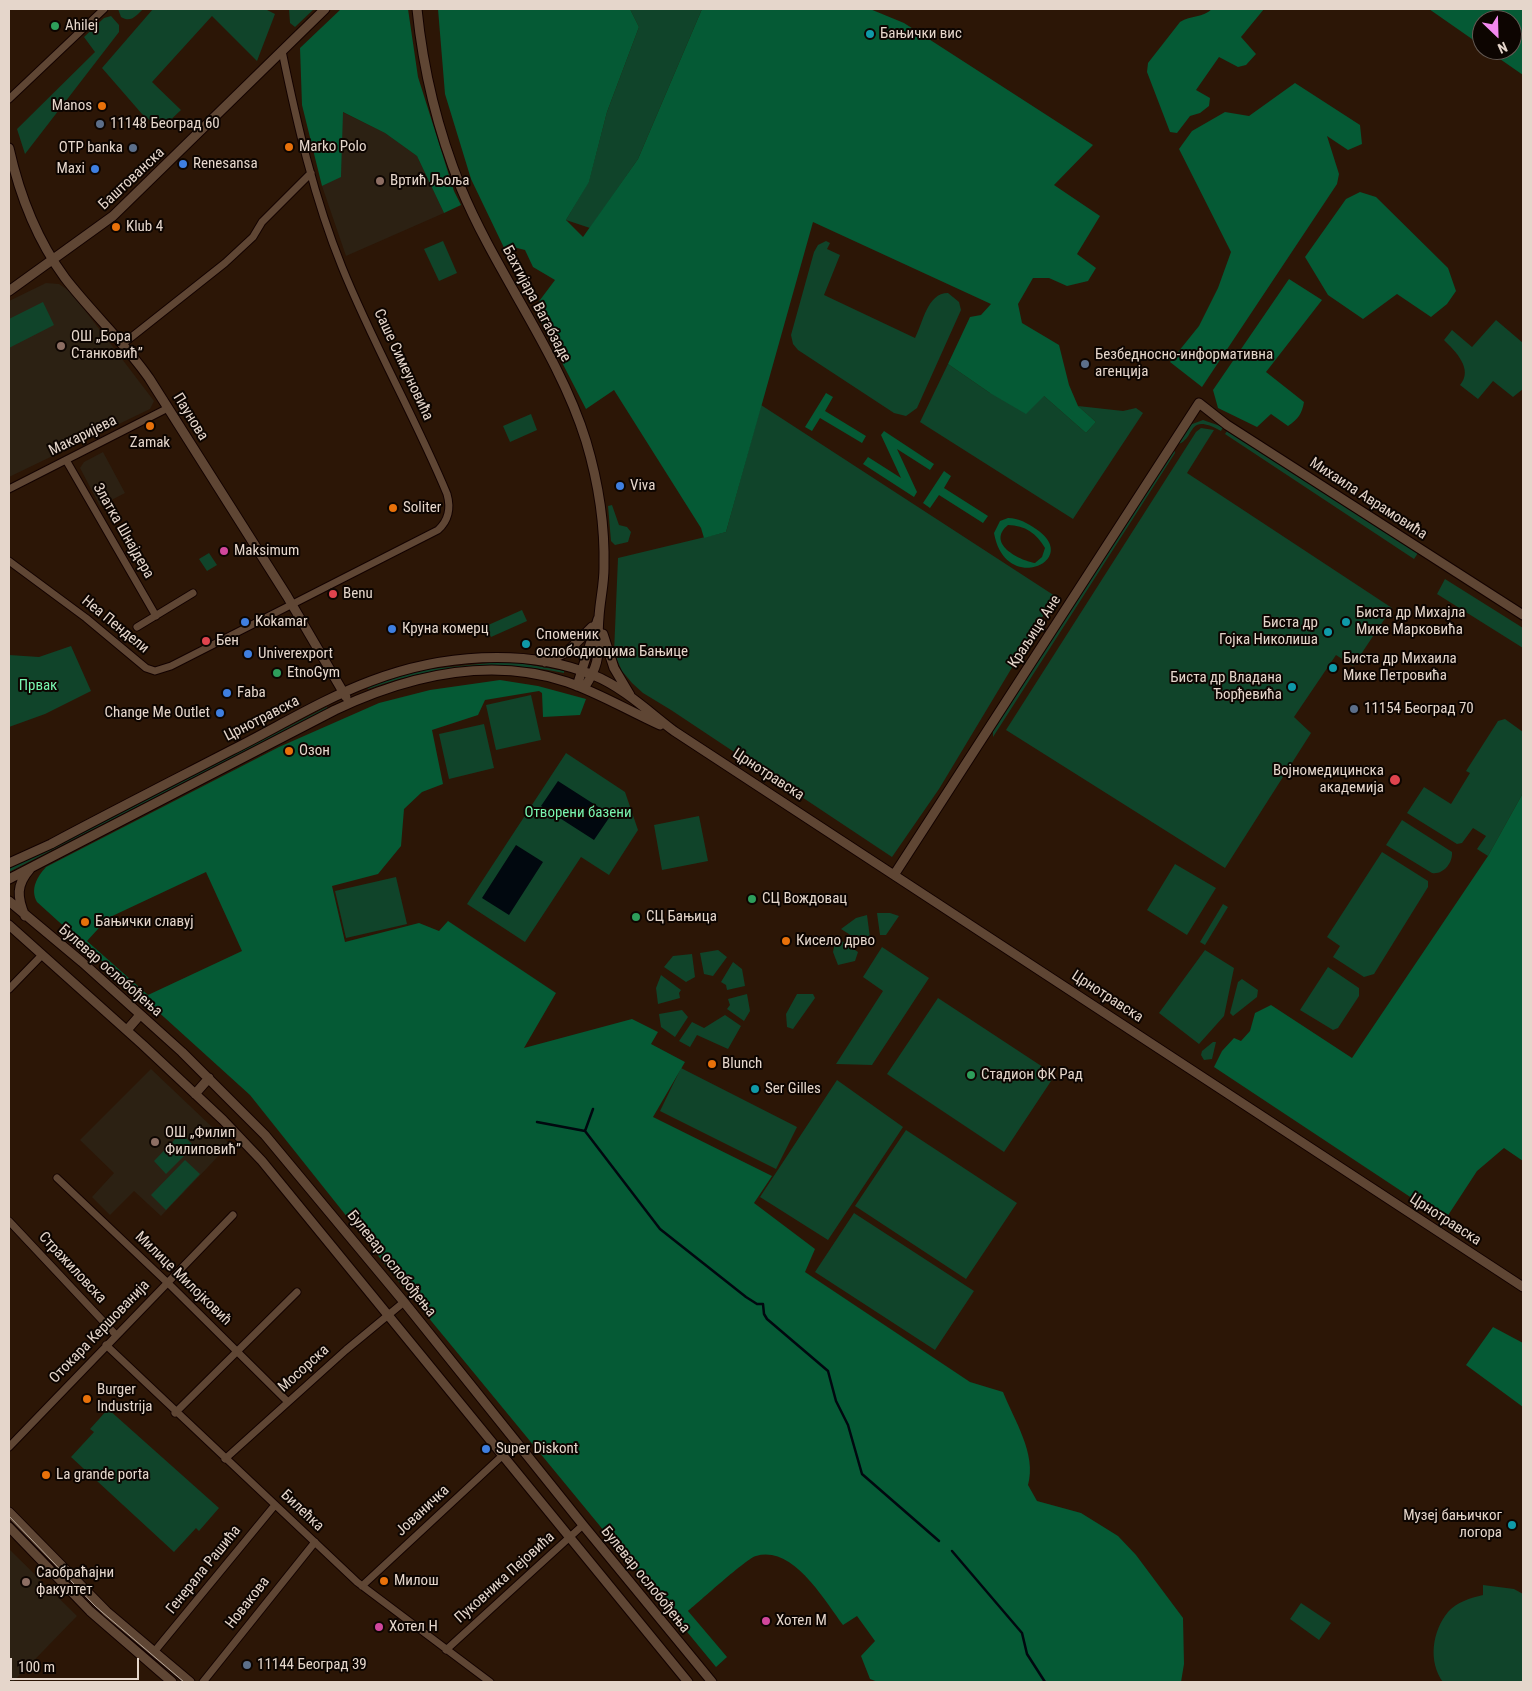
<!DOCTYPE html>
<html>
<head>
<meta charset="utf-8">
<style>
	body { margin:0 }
	#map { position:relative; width:1532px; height:1691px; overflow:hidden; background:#2c1606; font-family:"Roboto Condensed",sans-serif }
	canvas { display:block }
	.frame { position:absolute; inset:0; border:10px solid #e5d6cb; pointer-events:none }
	.north { position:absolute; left:1472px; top:10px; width:50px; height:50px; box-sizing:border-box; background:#0d0501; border:1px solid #635952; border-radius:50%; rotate:156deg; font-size:14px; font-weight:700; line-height:20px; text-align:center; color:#e5d6cb }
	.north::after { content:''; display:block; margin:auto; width:18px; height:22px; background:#f489f0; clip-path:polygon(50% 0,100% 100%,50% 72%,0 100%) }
	.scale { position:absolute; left:10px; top:1658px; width:129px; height:22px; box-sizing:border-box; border:2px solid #e5d6cb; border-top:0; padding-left:6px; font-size:15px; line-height:18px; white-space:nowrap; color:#e5d6cb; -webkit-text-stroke:4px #0d0501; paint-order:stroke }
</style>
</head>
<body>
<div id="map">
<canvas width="1532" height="1691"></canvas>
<div class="frame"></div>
<div class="north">N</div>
<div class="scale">100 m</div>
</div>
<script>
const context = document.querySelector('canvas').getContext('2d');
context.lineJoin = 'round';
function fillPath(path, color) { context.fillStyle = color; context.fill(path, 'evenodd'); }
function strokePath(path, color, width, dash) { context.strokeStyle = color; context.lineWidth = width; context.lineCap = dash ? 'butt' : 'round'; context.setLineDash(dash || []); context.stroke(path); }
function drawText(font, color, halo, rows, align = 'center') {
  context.font = font + ' "Roboto Condensed",sans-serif'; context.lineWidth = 4; context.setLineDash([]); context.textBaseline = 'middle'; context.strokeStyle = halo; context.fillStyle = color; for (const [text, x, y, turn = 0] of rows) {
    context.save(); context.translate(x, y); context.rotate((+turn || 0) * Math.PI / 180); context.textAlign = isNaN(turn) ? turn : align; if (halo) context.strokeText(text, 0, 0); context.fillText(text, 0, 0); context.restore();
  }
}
const education = new Path2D(`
	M342 112 385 133 417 156 444 213 346 256 322 186 341 176Z
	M46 283 59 284 71 292 154 401 150 409 9 477V301Z
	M103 452 125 493 100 506 80 468 84 462Z
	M151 1069 230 1144 161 1216 134 1191 110 1215 92 1197 114 1173 80 1140Z
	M9 1549 77 1616 13 1682H9Z`);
const green = new Path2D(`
	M118 9H143C136 16 131 23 121 17Z
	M153 9H265L275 14 257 61 212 16 152 82 181 110 161 129 142 114 102 68Z
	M289 9H314L295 27 290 23Z
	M630 9H702L638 159 590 228 566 220 589 181 607 112 639 27Z
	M111 16 119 25V32L25 154 17 129 95 52 84 37 104 18Z
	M443 241 457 273 439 281 424 249Z
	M826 241 830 243 827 249 840 255 824 295 915 338C923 323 927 293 948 293L959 302 961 310 917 408 906 416 894 413 798 350 793 344 791 335 814 252 818 245Z
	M43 302 54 325 9 348V319Z
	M1496 320 1523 343V389L1513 397 1493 381 1478 399 1460 385C1474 369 1455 351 1444 340L1452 330 1472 347Z
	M948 364 990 393 1044 396 1086 433 1096 422 1078 406 1123 411 1136 408 1143 413 1073 519 920 422Z
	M761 405 1055 596 939 789 892 857 671 710 643 693 632 683 622 671 614 653 618 558 726 532Z
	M531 414 537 430 510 442 503 426Z
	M1203 420 1223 427 1221 431C1185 411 1197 440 1176 445L1187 426Z
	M1201 428 1214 430 1187 473 1392 608 1353 666 1336 655 1294 717 1311 733 1225 868 1006 730 1196 432Z
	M1227 431 1418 553 1414 559 1225 434Z
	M1174 448 1175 453 993 737V731Z
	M612 505 619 525 627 527 631 532 628 542 615 545 611 541 608 506Z
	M209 553 217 565 207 571 199 559Z
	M1445 579 1523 628V648L1437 594Z
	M522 610 527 621 491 637 486 626Z
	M71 646 91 691 45 714 9 727V655L39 657Z
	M509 661 564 671V673C498 659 431 666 368 689L367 687 421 670Z
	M531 695 541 740 496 750 486 705Z
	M327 707 328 709 9 872V868L43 853Z
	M1505 719 1523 732V793L1488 856 1477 849 1486 836 1473 828 1462 843 1457 844 1407 813 1424 787 1451 804 1470 773 1466 771 1498 721Z
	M484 724 494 768 449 779 439 734Z
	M566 753 625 792 638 830 609 875 581 857 525 942 467 904Z
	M699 816 708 861 662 870 654 825Z
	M1402 820 1452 852C1453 863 1443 875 1432 873L1386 845Z
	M1382 852 1428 881V887L1374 974 1364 977 1333 957 1340 946 1327 937Z
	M1175 864 1216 888 1187 935 1147 910Z
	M396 877 407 924 346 938 335 891Z
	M1223 904 1228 907 1205 945 1200 942Z
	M877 913H890L899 916 886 935H880Z
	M867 915 870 938 866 939 863 943 841 929 856 918Z
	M836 937 858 952 855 961 838 965 833 952Z
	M882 947 929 978 872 1065 836 1064 883 991 863 977Z
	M718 950 727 957 713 976 704 974 700 953Z
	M1205 950 1234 968 1224 1016 1199 1044 1159 1013Z
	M692 954 695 977 686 982 664 967 673 956Z
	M733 962 742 969 745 986 727 990 726 985 721 982Z
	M1328 967 1359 988V996L1338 1028 1333 1030 1300 1010Z
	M661 975 681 990 679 993 680 998 658 1004 656 988Z
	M1242 979 1258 990 1257 997 1233 1016 1230 1013 1238 982Z
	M747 994 750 1011 744 1021 727 1009 730 1005 728 999Z
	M797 994H813L815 998 793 1029 787 1027 786 1014Z
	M938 998 1055 1075 1004 1152 887 1074Z
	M682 1010 688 1017 675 1037 661 1027 659 1014Z
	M725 1015 741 1026 728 1049 697 1035 690 1047 679 1041 692 1022 704 1028Z
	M1213 1042H1216L1212 1059 1204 1060 1201 1055 1202 1051Z
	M681 1068 797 1127 776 1169 660 1111Z
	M837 1080 903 1127 828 1240 760 1197Z
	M906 1130 1017 1203 966 1279 855 1206Z
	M181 1133 194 1146 166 1174 154 1161Z
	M185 1160 200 1174 166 1210 151 1195Z
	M854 1213 974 1291 935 1350 815 1272Z
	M108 1409 219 1508 199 1531 196 1528 174 1552 71 1457 94 1432 90 1429Z
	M1483 1585 1514 1589 1523 1594V1682H1443C1428 1662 1432 1631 1448 1612 1457 1602 1470 1598 1483 1595Z
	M1301 1603 1331 1623 1319 1640 1290 1619Z`);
const forest = new Path2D(`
	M341 9H408L418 77 454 191 461 205 444 213 417 156 385 133 343 112 341 177 322 186 302 105 300 48Z
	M438 9H630L639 27 607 112 589 182 566 220 583 237 638 159 702 9H870L904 23 1093 145 1054 185 1100 216 1077 254 1096 268 1088 281 1067 286 1049 278H1033L1018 304 1022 323 1059 345 1069 385 1078 406 1096 422 1086 433 1044 396 1026 414 990 393 948 364 970 317 981 315 991 304 813 222 726 532 704 538 701 528 614 390 586 409 534 308 555 280 533 267 525 250 517 248 507 254 471 179 445 94Z
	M1212 9H1264L1241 37 1256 54 1246 65 1238 67 1219 57 1196 90 1210 98 1209 106 1200 113 1190 116 1177 133 1170 132 1147 72 1148 63 1180 22C1191 15 1203 18 1212 9Z
	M1429 9H1523V75L1487 50H1512V20H1482V46Z
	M1295 83 1360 125 1362 144 1348 150 1327 136 1339 174 1337 184 1202 387 1170 362 1199 326 1218 288 1231 252 1179 149 1192 131 1225 112 1249 116Z
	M1360 192 1376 197 1448 268 1456 291 1447 304 1431 317 1397 294 1363 319 1328 295 1305 257 1346 199Z
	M1289 279 1322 300 1266 372 1304 402C1302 414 1298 419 1288 426L1271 414 1257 427 1218 408 1213 390Z
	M826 393 833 397 825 411 866 436 862 443 820 418 812 431 805 427Z
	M884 431 934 464 930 470 897 449 917 492 914 497 863 464 868 457 901 478 881 435Z
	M944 471 951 476 944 488 988 516 983 523 939 495 930 508 923 503Z
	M1008 518C1019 518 1027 523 1036 529 1083 560 1005 596 994 533L1000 521ZM1008 525C1025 525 1037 534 1045 548L1042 557 1035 563C1018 560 986 543 1008 525Z
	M500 680 538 686 586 699 580 715 543 717 542 693 539 691 485 700 478 715 432 730 443 784 422 792 404 809 401 846 378 874 332 886 345 942 419 923 439 931 448 921 556 993 524 1048 632 1019 658 1032 651 1044 685 1062 653 1117 772 1176 754 1203 815 1249 805 1272 970 1382 1003 1392C1014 1420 1037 1454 1028 1485L1037 1501 1081 1513 1118 1536 1136 1555 1183 1618 1184 1664 1181 1682H878L870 1679 861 1656 875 1641 857 1616 843 1625C824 1600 793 1545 756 1556 747 1558 699 1602 688 1611L727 1657 716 1667 395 1277 250 1095 37 902C30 889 37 877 46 867L279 747 379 703 430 690ZM206 872 242 951 148 995 87 941 108 918Z
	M1523 793V1161L1504 1148 1477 1171 1445 1220 1214 1067 1222 1051 1234 1038 1241 1041 1250 1031 1255 1013 1271 1005 1352 1058 1488 856Z
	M1493 1327 1523 1343V1407L1466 1365Z`);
const water = new Path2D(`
	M558 781 611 815 594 840 541 806Z
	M516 845 543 862 509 915 482 898Z`);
const stream = new Path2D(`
	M537 1122 585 1131 660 1229 746 1297 757 1304H763L764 1314 767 1319 828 1371 836 1401 848 1425 862 1474 939 1541
	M585 1131 593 1109
	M952 1551 1022 1633 1027 1654 1045 1682`);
const street = new Path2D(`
	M9 99 104 9
	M124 343 225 263 253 237 262 222 311 173
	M66 460 156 616
	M9 489 168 408
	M9 561 86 618 146 668 155 671 171 666 438 530C449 520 451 508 447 494 415 417 373 344 342 267 314 198 297 124 282 51
	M137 627 193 593
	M9 989 42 955
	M57 1178 172 1287 288 1402
	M9 1221 116 1335
	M106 1345 357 1582 490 1682
	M175 1413 297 1292
	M9 1447 233 1215
	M225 1459 346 1350 404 1302
	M362 1586 502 1456
	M446 1650 583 1525
	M154 1652 275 1505
	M203 1682 315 1542`);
const secondary = new Path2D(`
	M417 9C423 69 438 131 461 188 496 273 559 353 586 441 598 481 605 526 604 568 604 585 600 600 599 617 596 650 604 658 584 688
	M9 148C19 193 37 240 65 278 92 313 124 342 149 378L287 596 346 697
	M9 291 113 216 325 9
	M603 634 614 668 630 695
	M545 662 567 652 592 627
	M577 686 598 619
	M9 863 51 844C111 812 172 781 232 750 278 727 323 699 371 681 439 655 525 647 593 675 623 687 649 712 674 731L1523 1287
	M894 875 1199 403 1227 425 1523 615
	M9 879 335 710C407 676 489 656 567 682 599 693 629 711 660 725
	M9 901 82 962 182 1052 265 1135 404 1302 583 1525 712 1682
	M25 916C17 897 16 885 30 869
	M9 925 143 1045 223 1120 262 1161 688 1682
	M127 1030 140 1015
	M195 1094 209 1078
	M9 1512 107 1612 190 1682
	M9 1527 90 1611 172 1682`);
const tram = new Path2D(`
	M9 1516 95 1606 184 1682`);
const markers = [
	[55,26,5,"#2e9e5b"],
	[870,34,5,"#0f9aa8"],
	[102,106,5,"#e8710a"],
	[100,124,5,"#5c6f8a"],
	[289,147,5,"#e8710a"],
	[133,148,5,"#5c6f8a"],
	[183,164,5,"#3f7fe0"],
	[95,169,5,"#3f7fe0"],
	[380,181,5,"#8d6e63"],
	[116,227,5,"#e8710a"],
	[61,346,5,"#8d6e63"],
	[1085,364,5,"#5c6f8a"],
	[150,426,5,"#e8710a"],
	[620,486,5,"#3f7fe0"],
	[393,508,5,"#e8710a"],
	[224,551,5,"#d1479c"],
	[333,594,5,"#e0444e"],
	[245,622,5,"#3f7fe0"],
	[1346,622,5,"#0f9aa8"],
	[392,629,5,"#3f7fe0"],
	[1328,632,5,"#0f9aa8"],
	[206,641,5,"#e0444e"],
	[526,644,5,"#0f9aa8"],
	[248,654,5,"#3f7fe0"],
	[1333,668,5,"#0f9aa8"],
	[277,673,5,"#2e9e5b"],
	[1292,687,5,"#0f9aa8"],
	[227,693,5,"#3f7fe0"],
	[1354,709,5,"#5c6f8a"],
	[220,713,5,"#3f7fe0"],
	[289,751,5,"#e8710a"],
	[1395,780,6,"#e0444e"],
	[752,899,5,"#2e9e5b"],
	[636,917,5,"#2e9e5b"],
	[85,922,5,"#e8710a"],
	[786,941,5,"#e8710a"],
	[712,1064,5,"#e8710a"],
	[971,1075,5,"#2e9e5b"],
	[755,1089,5,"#0f9aa8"],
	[155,1142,5,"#8d6e63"],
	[87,1399,5,"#e8710a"],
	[486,1449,5,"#3f7fe0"],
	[46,1475,5,"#e8710a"],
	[1512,1525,5,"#0f9aa8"],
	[384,1581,5,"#e8710a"],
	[26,1582,5,"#8d6e63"],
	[766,1621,5,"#d1479c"],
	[379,1627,5,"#d1479c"],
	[247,1665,5,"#5c6f8a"]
];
const poiNames = [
	["Ahilej",65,26],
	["Бањички вис",880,34],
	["Manos",92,106,"right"],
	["11148 Београд 60",110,124],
	["Marko Polo",299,147],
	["OTP banka",123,148,"right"],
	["Renesansa",193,164],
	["Maxi",85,169,"right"],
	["Вртић Љоља",390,181],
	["Klub 4",126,227],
	["ОШ „Бора",71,337],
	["Станковић”",71,354],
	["Безбедносно-информативна",1095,355],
	["агенција",1095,372],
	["Zamak",150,443,"center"],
	["Viva",630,486],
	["Soliter",403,508],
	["Maksimum",234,551],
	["Benu",343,594],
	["Биста др Михајла",1356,613],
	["Мике Марковића",1356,630],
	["Kokamar",255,622],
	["Биста др",1318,623,"right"],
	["Гојка Николиша",1318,640,"right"],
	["Круна комерц",402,629],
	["Споменик",536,635],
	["ослободиоцима Бањице",536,652],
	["Бен",216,641],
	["Univerexport",258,654],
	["Биста др Михаила",1343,659],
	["Мике Петровића",1343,676],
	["EtnoGym",287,673],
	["Биста др Владана",1282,678,"right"],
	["Ђорђевића",1282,695,"right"],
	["Faba",237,693],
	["11154 Београд 70",1364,709],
	["Change Me Outlet",210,713,"right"],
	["Озон",299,751],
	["Војномедицинска",1384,771,"right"],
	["академија",1384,788,"right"],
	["СЦ Вождовац",762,899],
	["СЦ Бањица",646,917],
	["Бањички славуј",95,922],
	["Кисело дрво",796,941],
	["Blunch",722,1064],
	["Стадион ФК Рад",981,1075],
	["Ser Gilles",765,1089],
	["ОШ „Филип",165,1133],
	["Филиповић”",165,1150],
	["Burger",97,1390],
	["Industrija",97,1407],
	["Super Diskont",496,1449],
	["La grande porta",56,1475],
	["Музеј бањичког",1502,1516,"right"],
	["логора",1502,1533,"right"],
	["Саобраћајни",36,1573],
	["факултет",36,1590],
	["Милош",394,1581],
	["Хотел М",776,1621],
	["Хотел Н",389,1627],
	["11144 Београд 39",257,1665]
];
const streetNames = [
	["Баштованска",132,179,-43],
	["Бахтијара Вагабзаде",536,304,62],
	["Саше Симеуновића",403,365,65],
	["Паунова",190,417,58],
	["Макаријева",83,436,-26],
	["Михаила Аврамовића",1368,499,33],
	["Златка Шнајдера",123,531,60],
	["Неа Пендели",115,625,39],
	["Краљице Ане",1035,632,-57],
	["Црнотравска",262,719,-27],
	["Црнотравска",768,775,33],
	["Булевар ослобођења",110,971,41],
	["Црнотравска",1107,997,33],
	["Црнотравска",1445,1220,33],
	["Булевар ослобођења",391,1264,51],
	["Стражиловска",72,1268,47],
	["Милице Милојковић",183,1279,44],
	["Отокара Кершованија",100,1332,-46],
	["Мосорска",304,1369,-42],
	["Билећка",302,1511,43],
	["Јованичка",423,1511,-43],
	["Генерала Рашића",204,1570,-51],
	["Пуковника Пејовића",505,1578,-42],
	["Булевар ослобођења",645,1580,51],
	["Новакова",248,1603,-52]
];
const parkNames = [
	["Првак",38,686],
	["Отворени базени",578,813]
];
fillPath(education, '#2c2113');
fillPath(green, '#10442a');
fillPath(forest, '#055a35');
fillPath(water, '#01080f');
strokePath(stream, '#01080f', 2.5);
strokePath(street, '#130200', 9);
strokePath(secondary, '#130200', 11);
strokePath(street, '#5f4634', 7);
strokePath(secondary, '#5f4634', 9);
strokePath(tram, '#b5a598', 1);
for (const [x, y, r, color] of markers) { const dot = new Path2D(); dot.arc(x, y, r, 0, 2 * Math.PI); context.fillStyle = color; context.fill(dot); strokePath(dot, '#0d0501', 2); }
drawText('15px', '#e5d6cb', '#0d0501', poiNames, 'left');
drawText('15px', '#e5d6cb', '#0d0501', streetNames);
drawText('15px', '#79f6b0', '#0d0501', parkNames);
</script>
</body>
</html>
